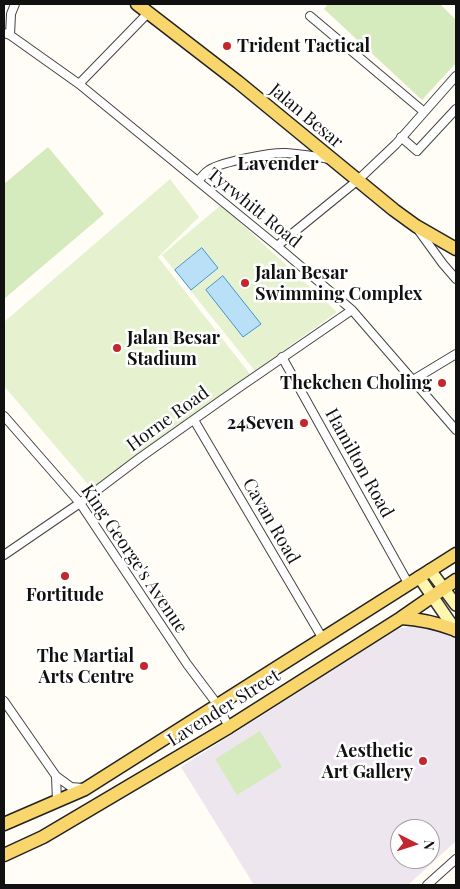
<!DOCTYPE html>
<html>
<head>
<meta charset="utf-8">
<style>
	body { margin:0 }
	#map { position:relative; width:460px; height:889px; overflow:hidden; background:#fffdf5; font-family:"Playfair Display",serif }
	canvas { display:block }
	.frame { position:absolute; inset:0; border:5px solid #111; pointer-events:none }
	.north { position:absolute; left:390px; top:819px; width:50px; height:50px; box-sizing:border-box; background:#fff; border:1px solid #a0a0a0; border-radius:50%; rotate:95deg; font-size:14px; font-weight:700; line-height:20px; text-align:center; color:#111 }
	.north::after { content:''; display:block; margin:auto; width:18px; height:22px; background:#c4262e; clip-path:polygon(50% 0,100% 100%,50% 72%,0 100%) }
</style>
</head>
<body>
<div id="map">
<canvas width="460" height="889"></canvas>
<div class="frame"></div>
<div class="north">N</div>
</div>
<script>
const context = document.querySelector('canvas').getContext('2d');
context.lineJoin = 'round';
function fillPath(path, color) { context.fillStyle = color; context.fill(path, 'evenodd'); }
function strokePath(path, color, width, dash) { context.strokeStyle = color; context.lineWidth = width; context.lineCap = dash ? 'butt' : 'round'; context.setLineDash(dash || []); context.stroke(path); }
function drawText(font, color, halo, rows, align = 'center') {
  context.font = font + ' "Playfair Display",serif'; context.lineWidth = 5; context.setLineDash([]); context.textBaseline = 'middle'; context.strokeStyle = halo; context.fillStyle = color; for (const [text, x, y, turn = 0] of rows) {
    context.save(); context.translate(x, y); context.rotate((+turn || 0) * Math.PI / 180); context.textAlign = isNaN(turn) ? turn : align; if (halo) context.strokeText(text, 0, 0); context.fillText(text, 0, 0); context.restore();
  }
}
const industrial = new Path2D(`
	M416 625 435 626 456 639V841L408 885H254L181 767 398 629ZM400 829H430V859H400Z`);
const green = new Path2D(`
	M328 4H440L456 20V63L422 100 324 9Z
	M48 147 104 214 4 299V184Z
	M260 731 282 767 237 795 215 759Z`);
const pitch = new Path2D(`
	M170 179 199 217 158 257 250 374 92 489 4 386V322Z
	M221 205 337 312 255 371 162 255Z`);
const water = new Path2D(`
	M202 248 218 268 191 290 175 270Z
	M223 276 261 324 243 337 206 290Z`);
const minor = new Path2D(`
	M310 16 423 111
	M4 33 10 35 79 84 277 246 352 310 456 430
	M10 35 11 14 15 4
	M79 84 148 13
	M401 137 417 151 456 109
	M198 181C202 177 204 173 209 170 221 162 271 152 286 153 300 154 314 156 329 159
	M419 231 443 264 456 279
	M277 246 358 180 396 144 456 76
	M282 357 408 583
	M413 380 456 354
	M4 416 80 503 187 664 217 704 229 727
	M194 420 323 639
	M4 555 80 503 141 457 237 389 352 310
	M4 701 56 776 71 787 83 788
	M56 776 57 801
	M427 885 456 859`);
const secondary = new Path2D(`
	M430 570 456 605
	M419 577 456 631`);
const primary = new Path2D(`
	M137 4 238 82 394 210 416 226 456 249
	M401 618C421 619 437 623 456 630
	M4 824 85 789 456 554
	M4 855 43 837 229 727 401 618 456 580`);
const markers = [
	[227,46,5,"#c4262e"],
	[245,283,5,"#c4262e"],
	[117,348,5,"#c4262e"],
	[442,383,5,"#c4262e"],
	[304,423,5,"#c4262e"],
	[65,576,5,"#c4262e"],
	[144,666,5,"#c4262e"],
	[423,761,5,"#c4262e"]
];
const poiNames = [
	["Trident Tactical",237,46,"left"],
	["Jalan Besar",255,273,"left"],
	["Swimming Complex",255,294,"left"],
	["Jalan Besar",127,338,"left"],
	["Stadium",127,359,"left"],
	["Thekchen Choling",432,383],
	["24Seven",294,423],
	["Fortitude",65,595,"center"],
	["The Martial",134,656],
	["Arts Centre",134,677],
	["Aesthetic",413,751],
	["Art Gallery",413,772]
];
const streetNames = [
	["Jalan Besar",306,116,40],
	["Tyrwhitt Road",254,208,39],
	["Horne Road",168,419,-36],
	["Hamilton Road",359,463,61],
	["Cavan Road",271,521,60],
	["King George's Avenue",134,559,56],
	["Lavender Street",224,708,-32]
];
const neighbourhoodNames = [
	["Lavender",278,164]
];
fillPath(industrial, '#eee6ef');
fillPath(green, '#d5ebbd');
fillPath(pitch, '#e6f2cf');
fillPath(water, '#b9e0f7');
strokePath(water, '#3f96cf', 1);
strokePath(minor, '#444', 10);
strokePath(secondary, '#333', 14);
strokePath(primary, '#222', 15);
strokePath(minor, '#fff', 8);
strokePath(secondary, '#fff6b0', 11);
strokePath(primary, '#f9d66b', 12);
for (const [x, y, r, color] of markers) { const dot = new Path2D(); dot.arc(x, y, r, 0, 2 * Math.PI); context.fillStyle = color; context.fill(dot); strokePath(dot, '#fff', 2); }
drawText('bold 18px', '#111', '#fff', poiNames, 'right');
drawText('18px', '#111', '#fff', streetNames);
drawText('bold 19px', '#111', '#fff', neighbourhoodNames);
</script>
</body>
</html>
